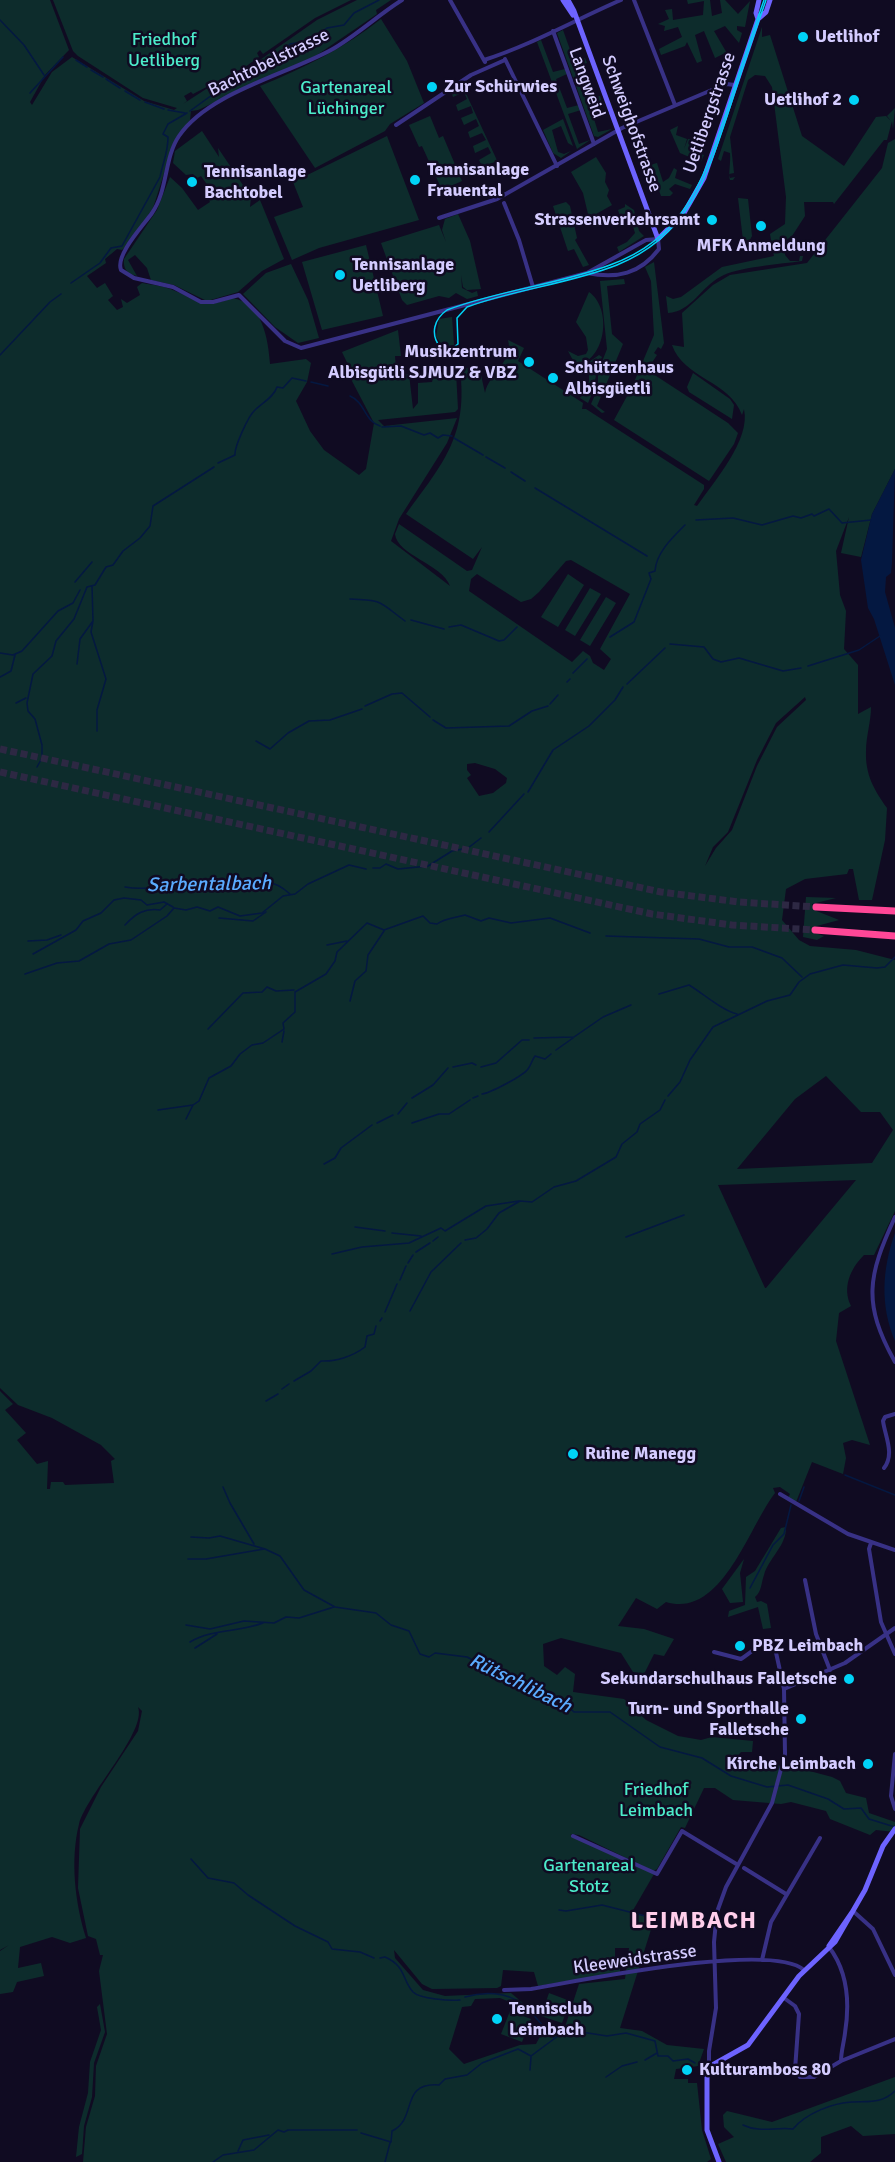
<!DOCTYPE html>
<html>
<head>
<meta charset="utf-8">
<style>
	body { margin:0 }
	canvas { display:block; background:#100b22 }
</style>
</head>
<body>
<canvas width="895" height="2162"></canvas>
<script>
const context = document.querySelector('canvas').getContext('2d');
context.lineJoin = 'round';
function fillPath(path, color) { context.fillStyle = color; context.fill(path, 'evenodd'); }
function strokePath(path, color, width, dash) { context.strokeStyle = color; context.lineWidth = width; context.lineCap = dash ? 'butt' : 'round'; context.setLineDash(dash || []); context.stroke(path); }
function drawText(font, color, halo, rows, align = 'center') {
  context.font = font + ' Signika,sans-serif'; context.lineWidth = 5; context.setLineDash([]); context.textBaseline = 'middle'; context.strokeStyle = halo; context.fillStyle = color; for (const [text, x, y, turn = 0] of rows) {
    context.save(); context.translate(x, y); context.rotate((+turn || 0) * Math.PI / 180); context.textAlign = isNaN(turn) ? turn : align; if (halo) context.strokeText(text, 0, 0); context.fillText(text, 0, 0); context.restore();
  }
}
const green = new Path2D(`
	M0 0H50L69 50 45 75 30 102 32 105 52 72 72 57 144 101 174 110 177 108 143 98 78 56 73 51 53 0H351L315 18 263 54 260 50 257 53 259 57 245 67 193 94 191 92 184 96 187 101 183 104 217 82 247 69 317 20 357 0H391L376 10 377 14 317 55 198 110 191 111 190 120 174 142 153 208 127 246 122 250 117 249 105 259 106 263 87 276 97 288 105 283 113 296 108 300 117 310 123 307 121 299 127 303 140 295 137 287 142 283C153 285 165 286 175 291 202 302 201 310 232 298 263 303 268 339 270 364L306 359 311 363 307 382 296 401 310 431 324 450 359 475 366 469 374 423 352 381 354 377 342 352 398 330 401 356H395L396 370H388V375L409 374 413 409 418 403V383L432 382 433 378H451L452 371 456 372 458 409 455 412 378 420 384 426 457 418 447 443 399 519 391 541 450 586C442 564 397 555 395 534L399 524 467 571 472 570 482 547 473 559 406 514C444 462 468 436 460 369L479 366 485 393C489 373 514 361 508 340L524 348 518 361 583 403 582 409H586L704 485V489L694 505 697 506C714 481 751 440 744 409L742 415C730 381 683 378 672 345L684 347 682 313 713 285 730 275 807 263 882 168 888 143 895 139V469L872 514 861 557 841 553 849 517 836 551 840 595 846 611 844 649 858 665V714L871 707C871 722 866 736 866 751 865 774 874 790 887 808L885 840 872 900H859L853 869H849L847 874 805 879 786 889 782 920 799 940 810 946 856 950 895 960V1211L874 1255H864C850 1269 842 1288 851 1306L839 1313 836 1341 870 1445 852 1440 843 1443 846 1458 843 1474 812 1462 796 1502 788 1498 790 1494 780 1487 773 1488 775 1493C749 1526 722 1619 666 1602L657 1609 636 1598 618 1626 644 1629 674 1639 664 1656 654 1654 644 1674 633 1672 621 1653 561 1638 543 1644 544 1666 557 1675 565 1667 575 1674 573 1692 624 1699 646 1720 678 1736 701 1740 712 1737 753 1741 752 1752H741L734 1760 753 1767 787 1765 832 1777 840 1781 846 1793 866 1798 869 1813 895 1822V1832L876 1830 870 1835 830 1819 826 1811 791 1802 781 1804 733 1800 715 1788H704L685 1828 681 1827 657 1869 653 1871 579 1835 570 1834 654 1874 632 1912 654 1920 620 2028 642 2031 667 2045 704 2049 698 2066 676 2069 674 2079H688V2083H697L702 2130 711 2159 707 2162H83L86 2127 95 2096 96 2066 107 2034 99 1971 103 1955H100L96 1939 88 1936 78 1888 80 1829 101 1787 138 1731 142 1711 138 1707C147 1732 87 1794 79 1824 70 1860 75 1903 86 1938L70 1943 52 1937 20 1947 18 1968 41 1963 44 1976 17 1982 13 1992 0 1994V1951L9 1945 0 1950V1391L13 1404 5 1410 26 1433 17 1440 37 1464 48 1461 47 1489H50L51 1482H63L65 1485 114 1483 111 1461 115 1459 101 1445 52 1418 18 1405 0 1388ZM571 560 630 594 600 649 611 659 604 670 593 663 590 656 583 651 572 662 469 591 471 579 477 574 521 602 531 599 539 592 566 561ZM805 697 806 700 777 727 757 766 732 830 716 848 705 866 713 847 728 832 757 760 776 723ZM475 763 495 769 507 778 506 783 493 793 479 796 467 778 471 775 467 770V764ZM826 1076 861 1112H880L893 1130 872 1163 737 1169 795 1099ZM856 1180 766 1288H765L718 1185ZM615 1948H629L625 1979 579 1984 564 2030 546 2025 536 2044 520 2045 464 2064 449 2049 462 2007 471 2006 475 1999 500 1998 520 2006 524 2004 511 1993 445 1996 423 1990 395 1958 394 1950 422 1984 432 1989 497 1988 501 1986 503 1970 534 1972 538 1986 620 1972V1968H615Z
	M687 0H710L712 16 722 13 720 0H725L738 14 750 1 745 27 737 26V30L742 33 739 43 725 26 714 31 728 55 726 59 723 54 715 58 704 31 695 35 702 61 697 63 687 42 685 46 661 55 659 49 682 37 678 27 664 31 665 26 658 24 669 19 665 10 672 9 673 20 703 15 704 1 688 4Z
	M381 19 407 61 424 103 390 124 385 131 315 168 260 86C304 68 344 48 381 19Z
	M762 27V37L770 35 802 136 844 166 876 117 886 116 891 121 887 116 895 108 893 129 892 121 887 140H884L834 204 833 202H804L805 216 792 236 786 240 785 255 790 261H799L800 256H803L802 261C782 264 736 267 720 277 701 287 691 312 668 313L666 296 673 299 681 297 722 267 774 256 770 234 785 224 786 197 772 87 765 76 755 75 748 80 730 137 734 173 729 174 730 178 735 177 733 180H730C728 176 731 161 730 153L724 151 721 161 718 159Z
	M563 30 574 61 585 58 587 63 576 68 587 99 600 96 602 103 590 106 598 132 612 129 598 137 594 136 557 33Z
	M541 40 553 72 565 69 567 74 556 79 567 108 579 105 581 110 568 114 579 144 590 140 577 149 537 42Z
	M463 87 501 169 486 176 485 173 497 168 495 162 482 166 479 160 491 153 488 147 475 153 473 146 486 140 482 133 470 138 468 132 479 126 476 119 464 125 461 118 473 113 471 106 458 111 456 105 467 99 464 92 453 97 452 94Z
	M430 116 439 138 443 136 462 181 442 190 422 146 419 147 409 125Z
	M563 119 573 146 568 143 561 126 552 130 558 152 564 154 571 151 561 158 553 153 543 130Z
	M678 126 676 135 687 139 684 149 688 139H691L689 150 704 155 701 162 680 153 670 130Z
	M202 131 219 157 218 148 251 197 250 207 260 200 284 259 262 271 238 292 207 301 174 285 151 280 147 268 135 255 128 260 137 276C127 274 123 269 124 259L157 210 170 177 182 188 198 210 210 202 207 196 213 193 201 176 197 178 193 174 186 175 173 163 175 151Z
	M387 136 419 220 319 248 292 260 274 217 303 207 293 182Z
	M596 157 606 173 605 182 609 190 607 196 612 205 589 218 583 193 571 172Z
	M657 163 663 182 669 178 674 168 677 170 675 178 692 185 690 189 675 184 669 189 673 193 670 196H661L650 165Z
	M738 198 748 199 752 236 748 243 743 240Z
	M566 202 570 206 577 238 575 240 589 265 583 267 574 249 568 251 553 206Z
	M625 204 634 210 639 231 644 236 619 252 617 247 627 242 635 233 632 223 627 221 625 217 621 219 618 210 625 207Z
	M458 214 470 241 481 289 467 290 463 287 461 275 462 288 472 293 477 291 478 296 467 299 456 293 449 298 439 296 407 305 402 300 381 243 439 225 446 242 442 230 445 219Z
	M366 245 383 316 322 330 302 262Z
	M654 262 664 343 661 349 658 347 654 353 657 355 647 370 728 423 738 433 734 444 709 481 614 420 632 387 654 335 651 281 645 267Z
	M291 264 308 300 319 338 298 343 275 327 243 294 266 273Z
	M624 279 625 284 607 286 612 334 623 344 597 406 605 412 602 413 591 404 598 388V372L607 349 600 281Z
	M589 292C612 308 607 359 576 366L568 351 578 356 586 354 588 350 586 337 576 322Z
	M452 317 454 345 444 347 436 337 439 319Z
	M599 355 602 357C594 373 596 388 588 403L580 398 589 381V375L579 369Z
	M693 373 730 399 734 405 732 419 689 392 687 387Z
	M568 574 584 585 558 627 541 617Z
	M590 588 601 594 575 636 565 630Z
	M606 597 616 603 590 646 580 640Z
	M806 897 836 898 812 904 814 910 839 920 813 927 812 932 824 936 817 940 803 937Z
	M786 1527C787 1545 768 1559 764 1575 761 1583 762 1591 755 1597L757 1602 761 1601 767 1604 771 1628 763 1629 758 1607 728 1617 729 1611 745 1605 746 1577 755 1571 781 1528Z
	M744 1559 740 1573 743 1602 730 1603 722 1589Z
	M549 1993 570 2001 562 2023 541 2016Z
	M100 2004 105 2032 94 2063 92 2097 84 2126 82 2154 76 2157 79 2127 88 2093 90 2062 101 2030 97 2007Z
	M510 2011 531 2019 522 2042 501 2034Z
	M895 2077V2134L863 2136 851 2126 821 2137V2153L810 2162H726L718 2144 734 2137 724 2127 723 2115 727 2111 772 2122Z`);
const water = new Path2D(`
	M895 469 892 562 891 573 886 577 885 592 895 628V685L874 619 868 608 861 560 872 514Z
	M895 1233V1341C880 1306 882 1269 895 1233Z`);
const stream = new Path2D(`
	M0 20 24 45 44 75
	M76 60 87 67
	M91 70 103 77
	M106 79 120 88
	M125 91 140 100
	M30 93 63 57
	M145 102 164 109
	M168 110 185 113
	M190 111 223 87 239 83 241 78 250 80 251 75 283 52 290 44 308 41 327 28 344 25 354 13 379 0
	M71 283 100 263 111 248 122 246 160 177C163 162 168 153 168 137L163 134 168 124 187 113
	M0 355 50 302 61 294
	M311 382 328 386
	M350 396C365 402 365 422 380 426
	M382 427 401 426 424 435 430 433 438 438 443 435 452 436
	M454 438 483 455
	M486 457 505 468
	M218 463 235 455C234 448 248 416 255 410 262 403 274 397 277 387L283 388 292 378 306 381
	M511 472 525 481
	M535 488 647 556
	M696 520 733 518 762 525 793 516 801 518 812 514 814 516 829 509 842 523 871 520
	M75 582 92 562
	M350 599C384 600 379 602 405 621
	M411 620 444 629
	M93 621 91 632 106 679 97 710V731
	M449 627 461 625 499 641 504 640 517 627
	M610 637 634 622 651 579 649 573 655 571C656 553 672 538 685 525
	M670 644 704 647 713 659 721 662 739 658 783 671 801 668
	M0 653 13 655 22 651 58 611 73 603 80 590
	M77 664 80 639 93 621 92 586
	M808 666 859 650 880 636
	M573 673 587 659
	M0 677 11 671 15 655
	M567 682 570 679
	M627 684 665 648
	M16 703 26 698
	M550 704 558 695
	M365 706 392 694 402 693 430 717
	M433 720 446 728 509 726 532 711 548 706
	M256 741 270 749 288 733 309 721 330 720 362 709
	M37 767 42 758V745L35 719 28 711 27 703 33 674 52 656 56 641 74 619 87 587 95 585 106 567 113 565 123 551 140 538 150 526 153 506 214 467
	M528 792 553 750 589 726 615 700 623 687
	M489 832 524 794
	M373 868H380L386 864 398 869 428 866 452 851 468 848 481 838
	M125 887C148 891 171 884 194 883 200 883 206 889 212 889 243 893 261 867 290 894
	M219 918 253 921 266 912
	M125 925C136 913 145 908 160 910L167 904
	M606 936 699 939 729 947H752L782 958 802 977
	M28 941 47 940 61 935
	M327 945 347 941
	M33 954 76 930 83 921 101 913 114 900 124 898 141 900 147 905 164 902 173 907
	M25 974 57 963 79 961 109 944 131 940 167 916 174 908 186 910 197 907 210 911 218 907 240 916 262 913 283 896 295 894 308 884 349 865 366 869
	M659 994 689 985C704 994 721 1010 737 1014
	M350 1001 355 981 366 971 368 955 384 931
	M208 1029 243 993 262 992 267 987 276 991 294 990
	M534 1038 574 1037 603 1017 631 1005
	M282 1042 284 1031
	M556 1050 573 1038
	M453 1067 472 1063 476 1065
	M481 1067 496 1063 522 1040H529
	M482 1094C490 1093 523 1076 528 1069 531 1065 532 1060 535 1056L545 1059 551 1054
	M668 1096 680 1082 690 1060 713 1027 767 1001 790 995 799 982 810 974 843 965 877 968 885 967 895 957
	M412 1098 433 1085 448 1068
	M473 1098 478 1096
	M158 1110 193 1105 199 1101 209 1078 231 1066 240 1054 252 1045 263 1043 284 1029 283 1023 295 1012V992L326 974 335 961 337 952 367 923 384 930 423 916 430 923 437 924C445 918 455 918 465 915L481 921 489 918 511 923 550 918 590 933
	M398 1114 407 1103
	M186 1119 193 1105
	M377 1123 393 1115
	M412 1123 439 1114H449L470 1100
	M324 1164 335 1158 341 1148 372 1125
	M355 1227 385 1231
	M392 1233 421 1236
	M626 1237 684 1215
	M465 1240 476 1238 487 1229 499 1213 520 1201 532 1202 554 1187 576 1181 616 1157 622 1144 637 1132 640 1124 660 1110 665 1100
	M433 1241 438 1237
	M416 1252 430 1243
	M332 1254 362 1247 409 1243 441 1228 445 1231 486 1206 519 1201
	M408 1263 413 1255
	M400 1280 406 1266
	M410 1311 431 1272 461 1243
	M385 1312 397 1284
	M380 1321 382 1318
	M294 1381 311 1371 321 1361C336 1362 353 1356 365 1347L367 1336 374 1334 376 1326
	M282 1389 289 1384
	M266 1401 278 1394
	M845 1475 895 1495
	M223 1487 230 1503 254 1544
	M799 1501 804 1487
	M191 1537 209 1538 220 1536 265 1549 280 1556 304 1590 335 1607 376 1613 391 1625 409 1631 420 1654 429 1657 435 1653 467 1657 506 1677 535 1687 563 1702 574 1712H610L660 1747 702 1758 731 1776 767 1787 788 1785 828 1799 844 1809 861 1808 869 1819 895 1827
	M188 1559H206L264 1549
	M750 1588 773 1545 784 1534 791 1505
	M186 1625 210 1629 244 1621 274 1623 286 1617 299 1618 334 1607
	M190 1642C212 1629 239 1632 263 1623
	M195 1648 217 1634
	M191 1859 208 1878 234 1883 248 1895 295 1926 328 1942 332 1949 360 1952 374 1958
	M559 1910 566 1911 602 1905 677 1924 711 1922
	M380 1958 385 1957C406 1966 402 1980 413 1992 420 1999 451 2001 460 2000
	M465 1997C484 1991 507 1992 522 2004
	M528 2009 554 2038
	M645 2060 657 2053
	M530 2070 531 2057
	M606 2077 622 2066 637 2062
	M743 2125C759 2133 775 2127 793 2129 806 2113 833 2103 852 2102 869 2101 881 2104 895 2091
	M361 2133 391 2142 392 2131C418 2119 399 2082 439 2085L445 2079 467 2075 482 2063 518 2049 531 2056 562 2033 575 2031 607 2036 626 2033 655 2041 658 2056H668L673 2061 688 2059 695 2063
	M238 2151 243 2140 269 2135
	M213 2162 223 2155 254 2150 278 2130 284 2132 288 2130H357
	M385 2162 390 2143`);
const highwayTunnel = new Path2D(`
	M0 749 661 892 739 902 816 907
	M0 772 652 914 732 925 815 930`);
const street = new Path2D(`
	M402 0C378 15 356 36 331 50 285 75 208 93 179 136 164 158 168 190 152 213 143 226 115 255 121 270L134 278 173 287 201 302H213L239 295 285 341 301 348 587 273 646 240 658 239 659 249C640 274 617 279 587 273
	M450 0 485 62
	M634 0 675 105
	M553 31 594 144
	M505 59 557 166
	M484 60C531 45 575 20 621 0
	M396 125 471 75 505 60
	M504 203 519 240 533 287
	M439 218 497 199 622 128 726 84 735 85
	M895 1217C868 1276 862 1303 895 1362
	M884 1468C895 1454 885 1436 883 1421L885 1417 895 1414
	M780 1494 848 1534 895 1550
	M871 1543 869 1549 881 1622 895 1654
	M805 1580 816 1634 830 1670
	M784 1689 845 1663 895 1628
	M895 1754 891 1796 895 1809
	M573 1836 657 1874 682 1831 738 1865
	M744 1868 786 1894
	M853 1911 873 1929 895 1975
	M829 1947C848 1972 850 2002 845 2033 844 2042 841 2052 841 2061
	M762 1960 771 1922 820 1838
	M504 1990 531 1989C579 1981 771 1941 804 1970
	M784 1998 795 2006 799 2014 795 2070 800 2077H814L841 2061 895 2039
	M709 2066V2051L716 2008 714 1942 717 1912 726 1887 772 1803 785 1754 784 1689 775 1648C763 1639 752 1652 741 1659L714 1652`);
const secondary = new Path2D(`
	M563 0 573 15
	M568 0 574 11 658 239 684 213 704 178 758 19 756 13 759 0
	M758 19 766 12 770 0
	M650 217 662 222 676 221
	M829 1946 853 1911
	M719 2162 707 2130V2068L748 2045 799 1976 835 1942 865 1890 883 1846 895 1829`);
const highway = new Path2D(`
	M816 907 895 911
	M815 930 895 936`);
const tram = new Path2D(`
	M764 0C752 35 740 69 729 104 705 175 687 238 610 265 557 285 499 290 447 310 434 319 430 334 440 347L450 350 458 344 457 318 467 307C516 289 569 284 617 265 691 235 708 173 731 104 742 69 754 35 766 0`);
const markers = [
	[803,37,6,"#00d3f7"],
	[432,87,6,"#00d3f7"],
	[854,100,6,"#00d3f7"],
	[415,180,6,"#00d3f7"],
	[192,182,6,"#00d3f7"],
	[712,220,6,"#00d3f7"],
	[761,226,6,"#00d3f7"],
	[340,275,6,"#00d3f7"],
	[529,362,6,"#00d3f7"],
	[553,378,6,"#00d3f7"],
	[573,1454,6,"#00d3f7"],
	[740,1646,6,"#00d3f7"],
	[849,1679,6,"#00d3f7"],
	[801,1719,6,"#00d3f7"],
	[868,1764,6,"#00d3f7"],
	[497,2019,6,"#00d3f7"],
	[687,2070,6,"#00d3f7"]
];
const poiNames = [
	["Uetlihof",815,37],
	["Zur Schürwies",444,87],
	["Uetlihof 2",842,100,"right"],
	["Tennisanlage",427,170],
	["Frauental",427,191],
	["Tennisanlage",204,172],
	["Bachtobel",204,193],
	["Strassenverkehrsamt",700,220,"right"],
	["MFK Anmeldung",761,246,"center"],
	["Tennisanlage",352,265],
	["Uetliberg",352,286],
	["Musikzentrum",517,352,"right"],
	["Albisgütli SJMUZ & VBZ",517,373,"right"],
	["Schützenhaus",565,368],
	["Albisgüetli",565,389],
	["Ruine Manegg",585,1454],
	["PBZ Leimbach",752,1646],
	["Sekundarschulhaus Falletsche",837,1679,"right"],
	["Turn- und Sporthalle",789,1709,"right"],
	["Falletsche",789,1730,"right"],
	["Kirche Leimbach",856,1764,"right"],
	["Tennisclub",509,2009],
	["Leimbach",509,2030],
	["Kulturamboss 80",699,2070]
];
const parkNames = [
	["Friedhof",164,40],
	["Uetliberg",164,61],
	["Gartenareal",346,88],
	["Lüchinger",346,109],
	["Friedhof",656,1790],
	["Leimbach",656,1811],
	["Gartenareal",589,1866],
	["Stotz",589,1887]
];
const streetNames = [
	["Bachtobelstrasse",269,63,-26],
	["Langweid",586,83,70],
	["Uetlibergstrasse",710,113,-71],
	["Schweighofstrasse",631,124,70],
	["Kleeweidstrasse",635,1960,-8]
];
const waterNames = [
	["Sarbentalbach",209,885,-1],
	["Rütschlibach",520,1684,26]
];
const districtNames = [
	["LEIMBACH",694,1922]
];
fillPath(green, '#0d2c2c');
fillPath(water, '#041841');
strokePath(stream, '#041841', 1.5);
strokePath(highwayTunnel, '#2d2843', 7, [7, 3.5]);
strokePath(street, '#383186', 4);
strokePath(secondary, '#6d63ff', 5);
strokePath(highway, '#ff4797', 7);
strokePath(tram, '#00d3f7', 1.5);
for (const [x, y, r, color] of markers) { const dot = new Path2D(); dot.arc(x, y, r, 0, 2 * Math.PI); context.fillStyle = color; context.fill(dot); strokePath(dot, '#100b22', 2); }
drawText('bold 18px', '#d4ccff', '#100b22', poiNames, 'left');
drawText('18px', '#4cebca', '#100b22', parkNames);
drawText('18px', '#d4ccff', '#100b22', streetNames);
drawText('italic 20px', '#5aabff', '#100b22', waterNames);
context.letterSpacing = '1.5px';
drawText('bold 24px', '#ffceeb', '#100b22', districtNames);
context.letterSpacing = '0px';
</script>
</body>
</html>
